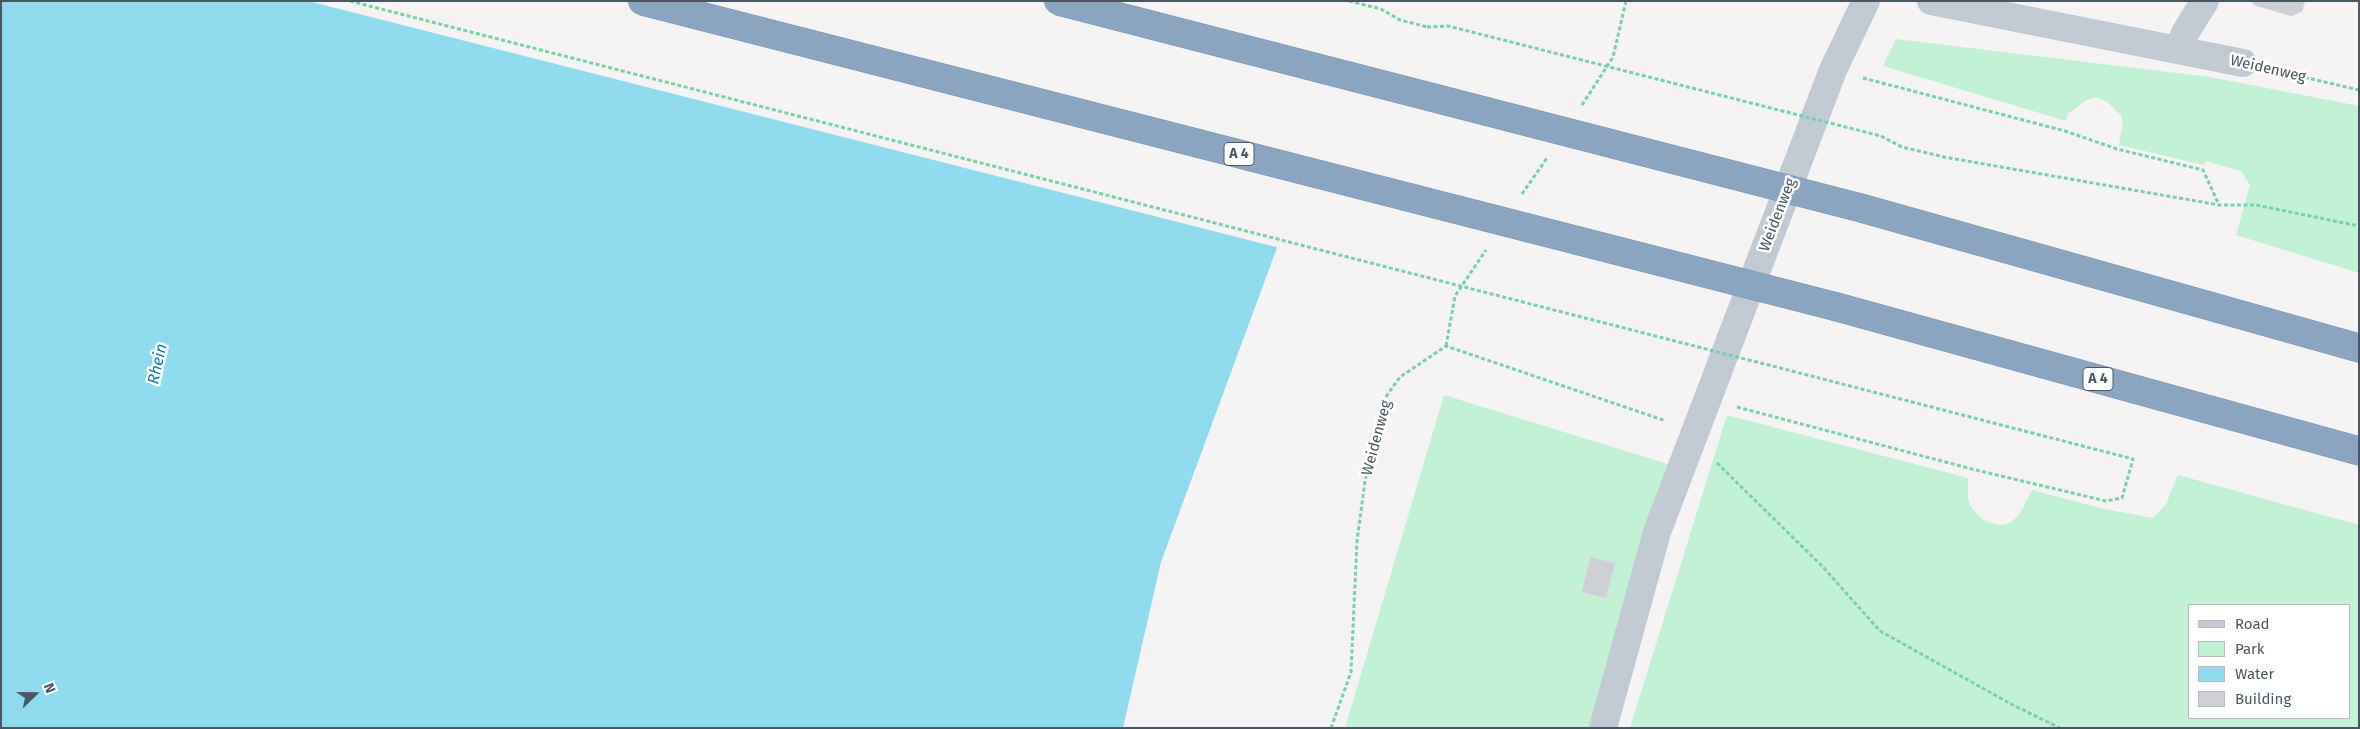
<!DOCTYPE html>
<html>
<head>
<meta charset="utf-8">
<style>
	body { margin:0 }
	#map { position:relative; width:2360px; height:729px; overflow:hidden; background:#f5f3f3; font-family:"Fira Sans",sans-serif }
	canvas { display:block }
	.frame { position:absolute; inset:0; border:2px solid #4a5661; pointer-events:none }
	.legend { position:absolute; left:2188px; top:604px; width:162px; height:115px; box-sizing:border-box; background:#fff; border:1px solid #b7bbc0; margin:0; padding:6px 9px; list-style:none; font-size:15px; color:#4a5661 }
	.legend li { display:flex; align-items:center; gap:10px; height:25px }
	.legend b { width:25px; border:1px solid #b7bbc0 }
	.north { position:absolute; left:10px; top:669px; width:50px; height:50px; -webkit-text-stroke:4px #fff; paint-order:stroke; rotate:68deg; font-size:14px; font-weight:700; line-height:20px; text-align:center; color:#4a5661 }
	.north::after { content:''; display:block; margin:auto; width:18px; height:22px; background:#4a5661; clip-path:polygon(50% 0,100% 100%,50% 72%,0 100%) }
</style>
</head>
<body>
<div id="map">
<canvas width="2360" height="729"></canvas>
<div class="frame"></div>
<ul class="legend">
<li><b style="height:6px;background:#c1cad2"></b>Road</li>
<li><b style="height:14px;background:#c3f1d5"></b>Park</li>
<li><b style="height:14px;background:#90daee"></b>Water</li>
<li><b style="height:14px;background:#cdcfd5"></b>Building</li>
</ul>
<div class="north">N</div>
</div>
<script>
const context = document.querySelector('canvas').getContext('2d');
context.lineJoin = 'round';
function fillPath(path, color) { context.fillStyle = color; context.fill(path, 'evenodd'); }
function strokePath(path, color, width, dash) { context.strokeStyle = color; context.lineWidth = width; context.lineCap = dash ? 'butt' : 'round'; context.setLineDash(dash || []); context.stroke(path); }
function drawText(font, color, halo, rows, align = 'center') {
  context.font = font + ' "Fira Sans",sans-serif'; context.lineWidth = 5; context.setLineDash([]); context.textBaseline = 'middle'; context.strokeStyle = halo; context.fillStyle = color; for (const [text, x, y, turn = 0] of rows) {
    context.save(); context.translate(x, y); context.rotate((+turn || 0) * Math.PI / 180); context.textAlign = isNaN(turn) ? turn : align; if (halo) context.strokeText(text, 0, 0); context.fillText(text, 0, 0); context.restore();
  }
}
const green = new Path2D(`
	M1896 39 2210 77 2359 106V273L2236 235 2250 185 2241 171 2206 161 2204 165 2119 145 2123 121 2121 115 2106 101 2095 97 2085 101 2068 114 2066 121 1883 66Z
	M1444 395 1668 464 1611 658 1593 728H1345Z
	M1727 415 1968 478C1968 485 1967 495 1969 502 1974 518 2000 533 2014 520 2022 512 2027 500 2032 490L2104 509 2153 518 2166 504 2178 475 2359 525V728H1630ZM2189 605H2349V718H2189Z`);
const water = new Path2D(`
	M1 1H1368L1161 562 1123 728H1Z`);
const pier = new Path2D(`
	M308 1H1371L1280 248Z`);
const building = new Path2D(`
	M2252 1H2305L2302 11 2292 16 2254 5Z
	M1591 557 1615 563 1606 598 1582 592Z`);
const path = new Path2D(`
	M1349 1 1381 9 1400 20 1427 27
	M2273 70 2359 90
	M1863 78 2065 131 2117 149 2203 170 2219 205
	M1582 105 1613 57 1626 1
	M1881 136 1902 147 1944 157 2219 205H2256L2359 226
	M1522 194 1547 158
	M1446 346 1455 296 1486 250
	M1737 407 1972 469 2106 501 2122 498 2133 459 1819 378
	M1717 463 1822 566 1880 631 2011 704 2060 728
	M1331 728 1351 672 1357 541 1365 481 1385 398 1400 377 1446 346 1666 421`);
const street = new Path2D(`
	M1931 1 2243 63
	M2178 49 2185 33 2205 1
	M1603 728 1657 532 1833 70 1866 1`);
const highway = new Path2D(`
	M1861 208 2359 348
	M1837 307 2359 451`);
const pathBridge = new Path2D(`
	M350 1 1819 378
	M1427 27 1448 26 1881 136`);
const highwayBridge = new Path2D(`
	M642 1 1837 307
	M1058 1 1861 208`);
const shields = [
	[1239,154,30],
	[2098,379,30]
];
const shieldNames = [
	["A 4",1239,154],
	["A 4",2098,379]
];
const streetNames = [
	["Weidenweg",2268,69,13],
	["Weidenweg",1778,215,-69],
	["Weidenweg",1377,438,-75]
];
const waterNames = [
	["Rhein",158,364,-78]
];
fillPath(green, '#c3f1d5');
fillPath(water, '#90daee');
fillPath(pier, '#f5f3f3');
fillPath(building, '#cdcfd5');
strokePath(building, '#d7d9de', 1);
strokePath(highway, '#7690ad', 29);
strokePath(path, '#7ad0a6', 3, [4, 2.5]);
strokePath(street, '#c1cad2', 28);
strokePath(highway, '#8ba5c1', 28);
strokePath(highwayBridge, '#7690ad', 29, []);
strokePath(pathBridge, '#7ad0a6', 3, [4, 2.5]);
strokePath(highwayBridge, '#8ba5c1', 28);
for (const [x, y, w] of shields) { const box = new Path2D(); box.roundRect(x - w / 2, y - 11.5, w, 23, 4); context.fillStyle = '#fff'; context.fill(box); strokePath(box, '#4a5661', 1); }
drawText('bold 14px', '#4a5661', null, shieldNames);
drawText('15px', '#4a5661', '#fff', streetNames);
drawText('italic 16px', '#0c7c9b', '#fff', waterNames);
</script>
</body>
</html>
